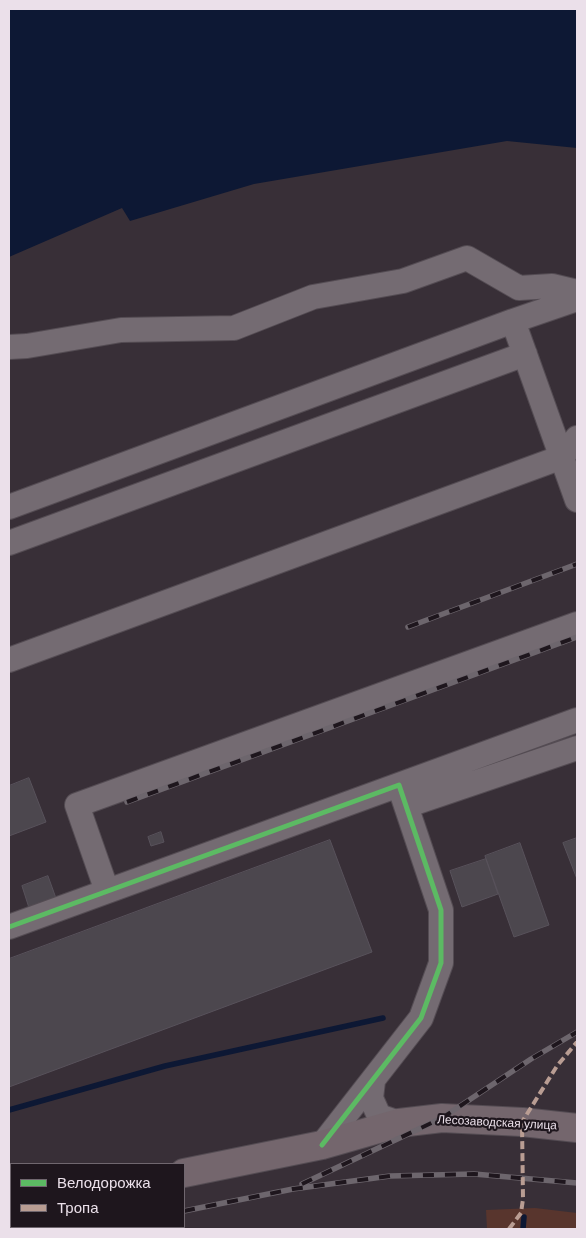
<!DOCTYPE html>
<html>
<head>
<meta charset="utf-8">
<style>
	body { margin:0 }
	#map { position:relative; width:586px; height:1238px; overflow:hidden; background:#382f37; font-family:Arial,sans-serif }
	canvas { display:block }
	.frame { position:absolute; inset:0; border:10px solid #ebe0ea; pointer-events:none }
	.legend { position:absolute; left:10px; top:1163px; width:175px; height:65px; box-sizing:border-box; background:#1e161d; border:1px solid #70676f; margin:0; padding:6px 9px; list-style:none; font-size:15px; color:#ebe0ea }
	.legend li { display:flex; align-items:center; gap:10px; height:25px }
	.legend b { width:25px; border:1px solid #70676f }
</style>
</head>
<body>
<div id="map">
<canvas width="586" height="1238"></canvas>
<div class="frame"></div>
<ul class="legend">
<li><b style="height:6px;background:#5cba63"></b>Велодорожка</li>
<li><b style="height:6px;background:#b99d93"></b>Тропа</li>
</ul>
</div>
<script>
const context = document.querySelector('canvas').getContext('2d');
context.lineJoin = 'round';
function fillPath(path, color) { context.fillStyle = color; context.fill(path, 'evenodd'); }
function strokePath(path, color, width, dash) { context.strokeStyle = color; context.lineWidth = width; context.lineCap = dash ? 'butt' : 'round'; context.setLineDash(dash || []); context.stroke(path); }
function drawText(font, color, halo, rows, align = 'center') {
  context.font = font + ' Arial,sans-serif'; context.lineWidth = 4.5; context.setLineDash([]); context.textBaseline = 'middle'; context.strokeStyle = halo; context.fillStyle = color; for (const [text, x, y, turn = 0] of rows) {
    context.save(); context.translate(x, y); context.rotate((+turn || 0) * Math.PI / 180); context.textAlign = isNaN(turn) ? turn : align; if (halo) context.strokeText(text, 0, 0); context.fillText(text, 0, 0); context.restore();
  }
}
const green = new Path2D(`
	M535 1208 577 1213V1229H487L486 1210Z`);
const water = new Path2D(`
	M9 9H577V148L507 141 254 184 130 221 122 208 9 257Z`);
const stream = new Path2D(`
	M9 1110 165 1066 383 1018
	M523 1229 524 1217`);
const building = new Path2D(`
	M29 778 46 822 9 836V786Z
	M161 832 164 842 151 846 148 837Z
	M577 838V879L563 843Z
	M330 840 372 952 9 1087V959Z
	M520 843 549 925 514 937 485 856Z
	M486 859 498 894 462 907 450 871Z
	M48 876 57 901 30 911 22 886Z`);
const minor = new Path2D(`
	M513 321 577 299
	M9 347 27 346 121 330 234 328 313 297 403 281 467 258 519 288 552 286 577 292
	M9 507 513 321 577 500
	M9 543 525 354
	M9 660 562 457 577 438
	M406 806 577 748
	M107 891 77 805 577 624
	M9 927 577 720
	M373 1081 371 1098 379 1116 399 1123
	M322 1145 421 1018 441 963V910L399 785`);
const major = new Path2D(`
	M184 1173 322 1145 399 1123 442 1118 522 1122 577 1128
	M9 1208H11`);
const rail = new Path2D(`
	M408 627 577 564
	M127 802 577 637
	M302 1184 442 1118 531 1059 577 1032
	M184 1211 293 1189 390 1176 474 1174 577 1183
	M98 1229 110 1227`);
const quiet = new Path2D(`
	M509 1229 521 1213 523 1199 522 1122 557 1066 577 1042`);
const cycleway = new Path2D(`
	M9 927 399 785 441 910V963L421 1018 322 1145`);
const streetNames = [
	["Лесозаводская улица",497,1123,3]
];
fillPath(green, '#58352d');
fillPath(water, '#0d1834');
strokePath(stream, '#0d1834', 5.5);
fillPath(building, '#4c474e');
strokePath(building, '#58525b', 1);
strokePath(minor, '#544c53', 26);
strokePath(major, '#544c53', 30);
strokePath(minor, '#746b72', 24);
strokePath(major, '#74666d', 28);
strokePath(rail, '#6d666d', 5.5);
strokePath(rail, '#1e161d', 4, [11]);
strokePath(quiet, '#b99d93', 4, [8, 4]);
strokePath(cycleway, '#5cba63', 5);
drawText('12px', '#ebe0ea', '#1e161d', streetNames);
</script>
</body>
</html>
